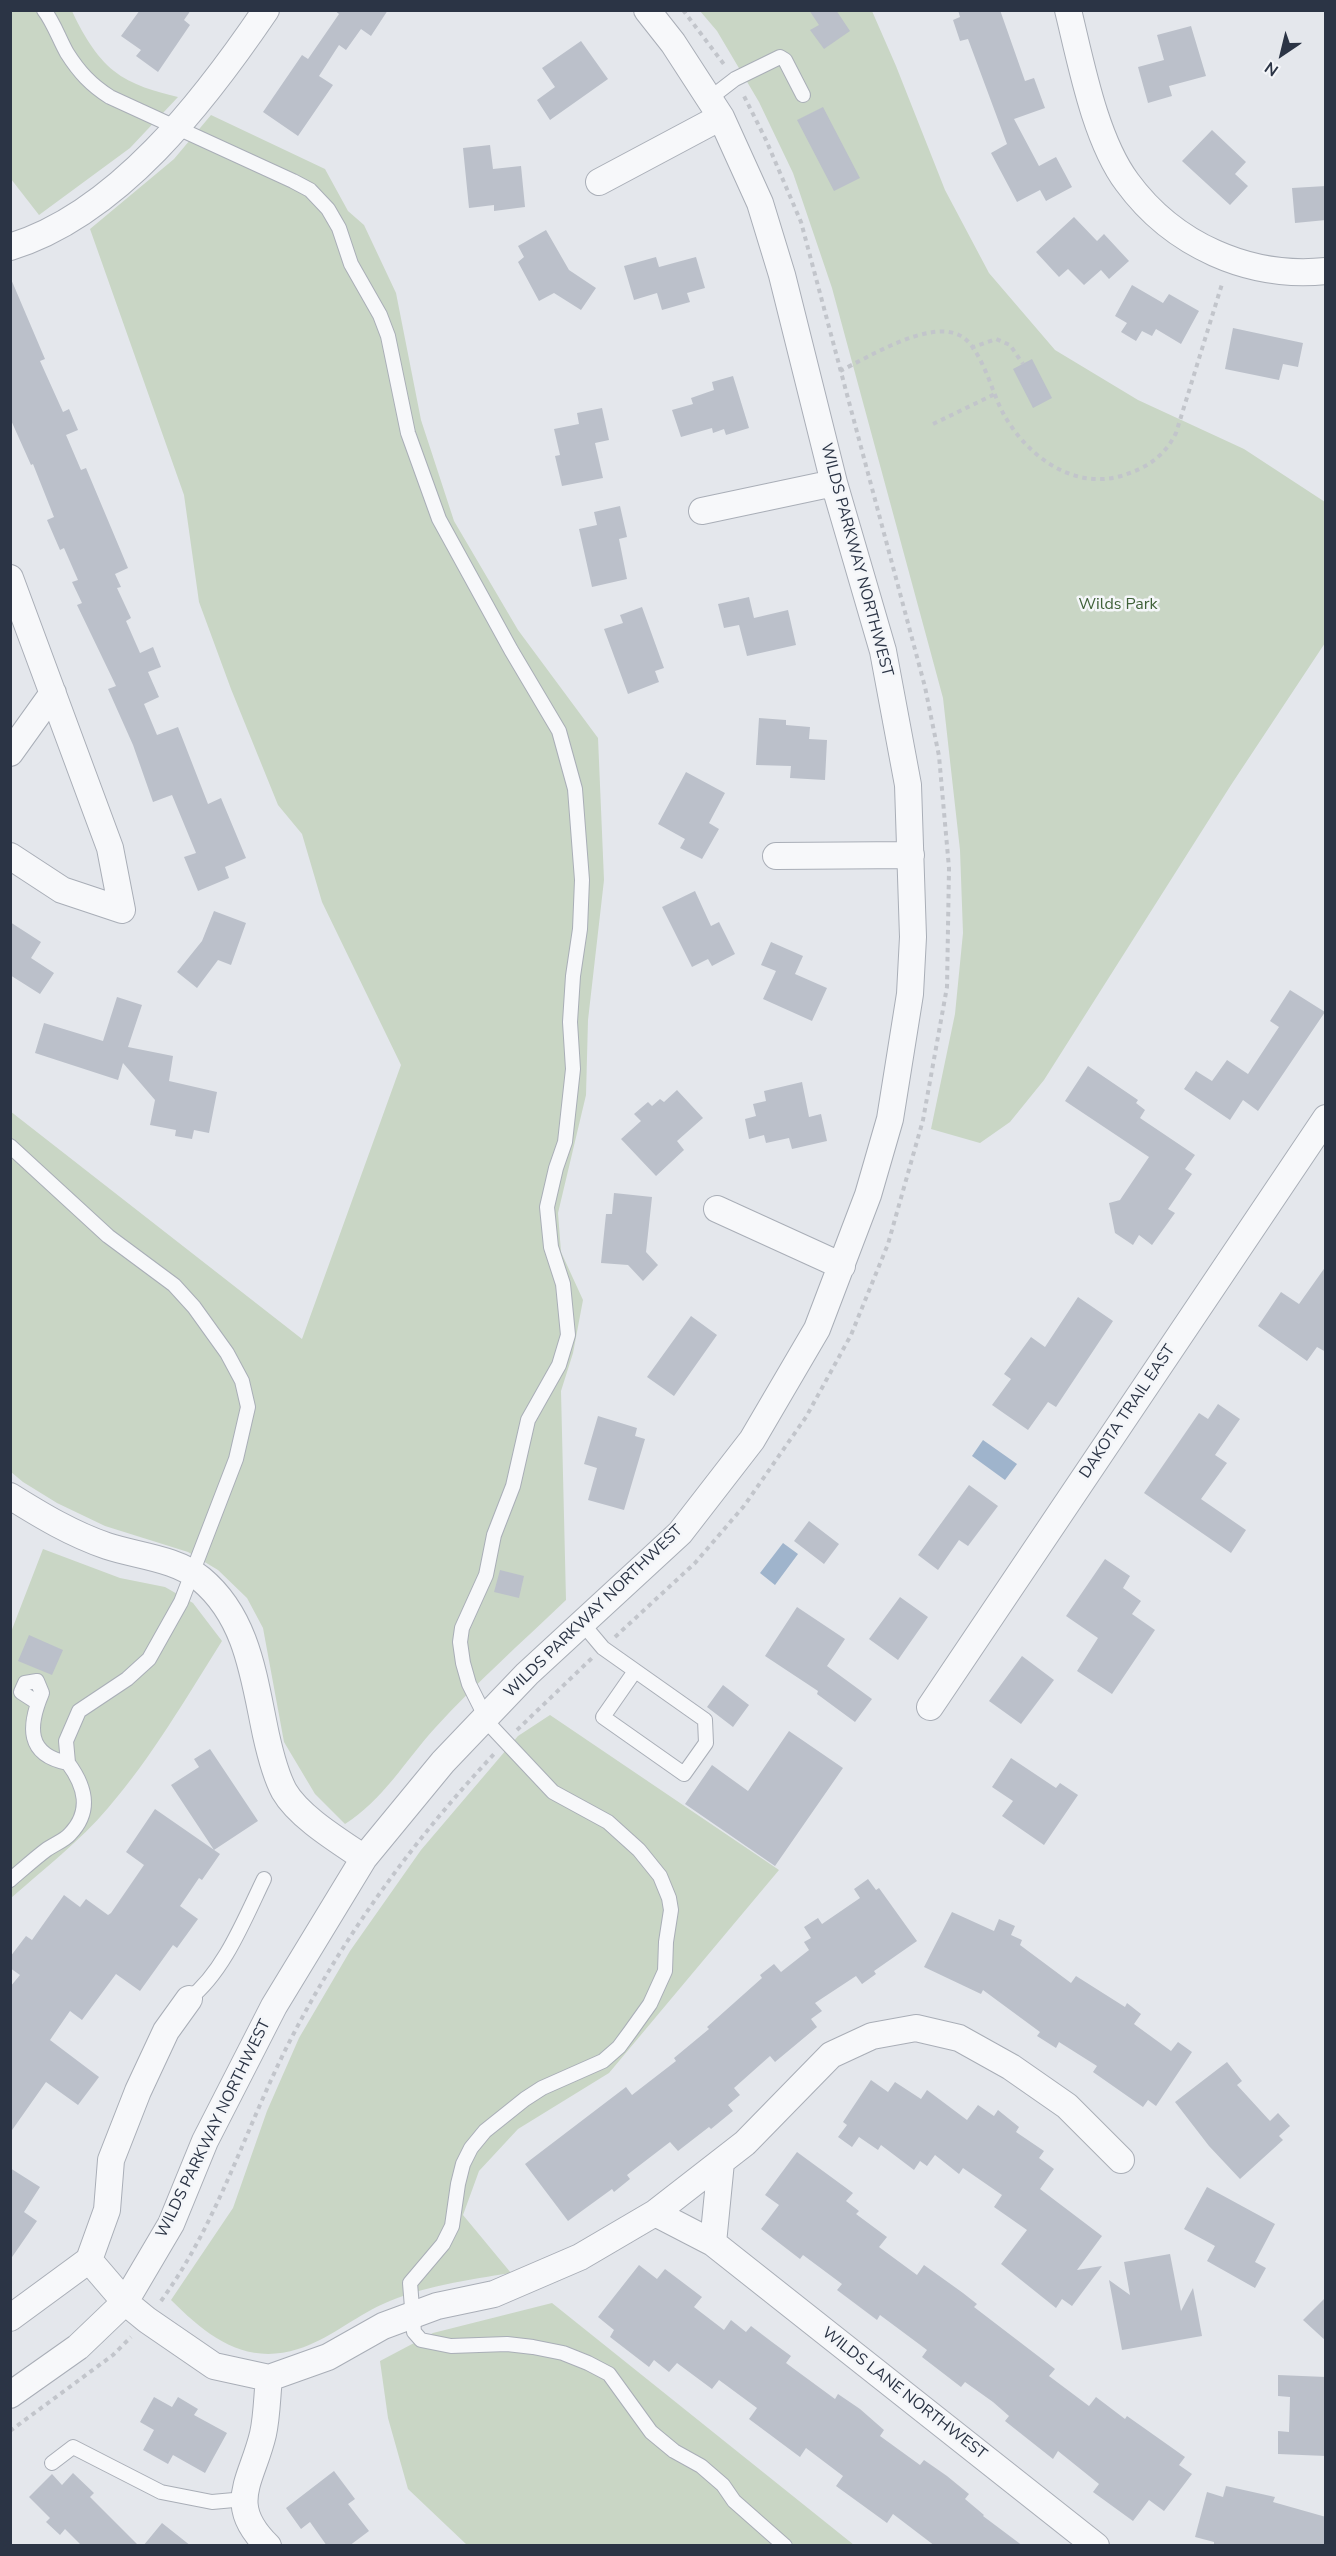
<!DOCTYPE html>
<html>
<head>
<meta charset="utf-8">
<style>
	body { margin:0 }
	#map { position:relative; width:1336px; height:2556px; overflow:hidden; background:#e4e7ec; font-family:"Nunito Sans",sans-serif }
	canvas { display:block }
	.frame { position:absolute; inset:0; border:12px solid #2b3445; pointer-events:none }
	.north { position:absolute; left:1252px; top:24px; width:60px; height:60px; -webkit-text-stroke:4px #f4f6f9; paint-order:stroke; rotate:215deg; font-size:16px; font-weight:700; line-height:24px; text-align:center; color:#2b3445 }
	.north::after { content:''; display:block; margin:auto; width:21px; height:27px; background:#2b3445; clip-path:polygon(50% 0,100% 100%,50% 72%,0 100%) }
</style>
</head>
<body>
<div id="map">
<canvas width="1336" height="2556"></canvas>
<div class="frame"></div>
<div class="north">N</div>
</div>
<script>
const context = document.querySelector('canvas').getContext('2d');
context.lineJoin = 'round';
function fillPath(path, color) { context.fillStyle = color; context.fill(path, 'evenodd'); }
function strokePath(path, color, width, dash) { context.strokeStyle = color; context.lineWidth = width; context.lineCap = dash ? 'butt' : 'round'; context.setLineDash(dash || []); context.stroke(path); }
function drawText(font, color, halo, rows, align = 'center') {
  context.font = font + ' "Nunito Sans",sans-serif'; context.lineWidth = 5; context.setLineDash([]); context.textBaseline = 'middle'; context.strokeStyle = halo; context.fillStyle = color; for (const [text, x, y, turn = 0] of rows) {
    context.save(); context.translate(x, y); context.rotate((+turn || 0) * Math.PI / 180); context.textAlign = isNaN(turn) ? turn : align; if (halo) context.strokeText(text, 0, 0); context.fillText(text, 0, 0); context.restore();
  }
}
const green = new Path2D(`
	M11 11H72C81 31 96 57 114 71 131 85 157 92 178 97L130 148 39 215 11 179Z
	M700 11H872L896 66 945 190 989 273 1055 350 1138 400 1244 449 1325 502V643L1231 785 1044 1080 1010 1122 980 1143 931 1129 955 1014 963 933 960 850 943 698 832 288 793 173 759 102 717 31Z
	M211 115 325 169 348 211 364 225 396 293 421 420 454 521 518 630 598 738 604 880 588 1020 586 1095 558 1213 561 1252 583 1300 573 1353 561 1391 566 1600C522 1642 476 1683 435 1728 406 1760 382 1801 345 1824L315 1794 284 1742 263 1628 247 1598 218 1570 188 1552 105 1526 57 1503 23 1482 11 1472 10 1111 302 1339 401 1065 322 902 302 834 278 805 231 689 199 602 184 495 90 229 174 159Z
	M43 1549 120 1578 165 1587 193 1603 222 1641C186 1698 152 1757 108 1808 80 1841 44 1869 11 1898V1632Z
	M550 1715 779 1870 609 2073 518 2129 479 2171 463 2215 511 2273C467 2280 423 2286 383 2304 354 2317 328 2340 298 2349 245 2366 207 2336 171 2300L233 2208 267 2111 299 2038 350 1951 421 1850 518 1736Z
	M552 2303 854 2545H467L408 2489 388 2418 380 2361 433 2333Z`);
const water = new Path2D(`
	M983 1440 1017 1464 1005 1480 972 1456Z
	M783 1543 798 1554 775 1585 760 1573Z`);
const building = new Path2D(`
	M140 10H191L184 20 190 25 158 72 136 56 141 50 121 36Z
	M334 10H388L371 36 361 29 346 50 339 45 319 76 333 85 298 136 263 112 302 55 308 59 339 14Z
	M809 10H836L850 31 824 49 810 30 819 25Z
	M958 10H1000L1025 81 1034 78 1045 108 1014 119 1039 166 1056 157 1072 187 1046 201 1040 190 1017 202 991 153 1007 144 968 39 960 41 953 20 960 17Z
	M1191 26 1206 76 1169 86 1172 96 1148 103 1138 67 1164 60 1157 35Z
	M581 41 608 79 550 120 537 100 555 87 542 68Z
	M823 107 860 178 834 191 797 120Z
	M1212 130 1246 162 1235 174 1248 186 1230 205 1182 161Z
	M490 145 493 169 521 166 525 207 494 211V205L469 208 463 148Z
	M1326 186V220L1295 223 1292 188Z
	M1074 217 1097 241 1104 234 1129 261 1109 279 1101 270 1084 285 1068 269 1059 277 1036 252Z
	M546 230 569 270 596 288 581 310 554 293 539 301 518 262 524 257 518 246Z
	M656 257 659 267 696 257 705 288 687 293 690 302 662 310 657 293 634 300 624 266Z
	M11 279 45 359 40 361 63 412 69 409 78 430 66 435 81 470 86 468 128 568 115 574 121 587 117 588 131 618 126 621 140 653 153 647 161 667 148 672 159 697 144 704 157 735 178 727 208 804 221 798 246 858 225 867 229 878 198 891 184 857 196 853 172 795 153 802 133 745 108 689 116 686 77 605 82 603 72 582 78 580 64 548 60 550 47 520 54 517 33 464 31 465 10 418Z
	M1132 285 1163 303 1169 294 1199 311 1181 344 1156 329 1152 336 1142 331 1136 341 1121 332 1127 323 1115 316Z
	M1233 328 1303 343 1298 367 1283 364 1279 380 1225 369Z
	M1032 359 1052 398 1033 408 1013 369Z
	M733 376 749 428 726 435 724 429 713 433 712 428 681 437 672 410 693 404 691 398 714 390 712 382Z
	M602 408 609 440 595 443 603 478 562 486 555 456 560 455 554 429 579 424 577 413Z
	M620 506 627 537 619 539 627 579 592 587 579 529 597 525 594 512Z
	M749 597 754 618 788 610 796 645 747 656 739 625 724 628 718 604Z
	M642 607 664 668 655 671 659 682 628 694 604 629 623 623 620 615Z
	M759 718 786 720V725L810 727 809 739 827 740 825 780 790 778 791 766 756 765Z
	M686 772 725 793 709 823 719 829 702 859 680 848 685 839 658 824Z
	M695 891 711 926 719 922 735 954 712 966 708 959 692 967 662 907Z
	M214 911 246 923 231 965 218 960 197 988 177 972 202 941Z
	M10 922 41 942 31 958 54 973 40 994 10 975Z
	M771 942 803 956 795 974 827 988 812 1021 763 999 776 971 761 965Z
	M1290 990 1325 1012 1258 1111 1243 1100 1230 1120 1184 1089 1196 1071 1212 1081 1227 1060 1248 1074 1279 1027 1270 1021Z
	M117 997 142 1005 128 1047 173 1056 169 1081 217 1092 209 1133 194 1130 192 1139 175 1136 176 1130 150 1125 155 1100 123 1063 118 1080 35 1053 44 1023 103 1041Z
	M1088 1066 1138 1100 1136 1103 1145 1110 1140 1118 1195 1155 1185 1169 1192 1174 1168 1209 1175 1213 1152 1245 1139 1235 1133 1245 1115 1233 1109 1203 1120 1200 1149 1157 1065 1101Z
	M802 1082 809 1117 821 1114 827 1141 792 1149 789 1138 766 1143 764 1135 749 1139 745 1119 756 1116 753 1104 766 1101 764 1091Z
	M677 1090 703 1118 677 1141 684 1150 656 1176 621 1139 641 1121 634 1114 648 1102 652 1106 660 1099 664 1102Z
	M614 1193 652 1197 646 1252 658 1265 643 1281 628 1265 601 1263 606 1214H612Z
	M1326 1266V1352L1317 1347 1307 1361 1258 1326 1281 1292 1299 1304Z
	M1078 1297 1113 1321 1056 1407 1048 1402 1028 1430 992 1405 1011 1379 1004 1374 1031 1337 1045 1347Z
	M691 1316 717 1335 674 1396 647 1377Z
	M1218 1404 1240 1419 1215 1455 1227 1463 1201 1499 1246 1530 1231 1553 1144 1493 1199 1413 1208 1419Z
	M598 1416 637 1428 635 1436 645 1439 624 1510 588 1500 597 1468 584 1464Z
	M969 1485 998 1506 968 1546 959 1540 938 1570 918 1555Z
	M809 1521 839 1544 824 1564 794 1541Z
	M1105 1559 1130 1576 1123 1588 1141 1601 1132 1614 1155 1630 1112 1694 1077 1671 1098 1638 1066 1616Z
	M500 1570 524 1576 519 1598 494 1592Z
	M900 1597 928 1617 898 1660 869 1639Z
	M797 1607 845 1639 827 1666 872 1699 855 1722 817 1694 818 1691 765 1656Z
	M29 1635 63 1650 52 1675 18 1661Z
	M1022 1656 1054 1680 1021 1724 989 1701Z
	M723 1685 749 1705 733 1727 707 1707Z
	M789 1731 843 1768 775 1866 685 1804 712 1765 748 1791Z
	M210 1749 258 1821 214 1850 171 1785 199 1767 194 1759Z
	M1011 1758 1056 1788 1060 1783 1078 1795 1044 1845 1002 1816 1013 1801 992 1787Z
	M155 1809 220 1854 202 1880 199 1878 180 1906 198 1919 177 1948 173 1945 140 1991 116 1974 82 2020 70 2011 50 2040 99 2077 78 2105 46 2082 10 2133V1987L20 1975 10 1968V1957L26 1936 32 1940 64 1895 80 1907 86 1899 108 1915 111 1913 144 1865 126 1852Z
	M868 1879 876 1890 879 1888 917 1941 874 1971 876 1974 862 1984 856 1976 815 2003 822 2011 811 2019 817 2027 775 2062 770 2056 734 2088 740 2095 728 2105 733 2111 711 2129 709 2127 678 2151 670 2142 627 2175 630 2179 614 2192 612 2189 568 2221 525 2164 626 2087 632 2095 676 2061 674 2058 709 2029 707 2027 762 1978 760 1975 774 1964 781 1972 809 1950 804 1942 811 1938 804 1927 818 1918 822 1924 860 1898 854 1889Z
	M952 1912 994 1931 999 1919 1015 1926 1011 1935 1022 1940 1020 1945 1071 1983 1076 1976 1125 2007 1127 2003 1141 2014 1134 2024 1171 2051 1178 2042 1192 2052 1156 2106 1148 2100 1143 2107 1093 2072 1097 2066 1059 2042 1056 2048 1037 2036 1040 2032 983 1990 981 1994 924 1967Z
	M1227 2062 1242 2081 1237 2085 1270 2121 1278 2113 1290 2126 1279 2136 1283 2140 1240 2179 1209 2146 1175 2102Z
	M871 2080 888 2092 895 2082 921 2099 927 2090 967 2120 978 2105 994 2116 998 2110 1019 2127 1016 2132 1044 2151 1039 2158 1054 2169 1040 2189 1102 2236 1077 2270 1102 2266 1072 2306 1062 2299 1056 2308 1001 2264 1027 2230 994 2207 1002 2195 963 2168 959 2174 935 2155 927 2166 920 2161 914 2170 881 2145 878 2150 859 2137 852 2147 838 2137 847 2125 843 2122Z
	M797 2152 853 2193 846 2201 859 2211 856 2214 887 2237 879 2247 917 2275 924 2265 963 2293 977 2304 974 2307 1055 2369 1049 2376 1089 2406 1096 2397 1125 2419 1127 2416 1185 2457 1179 2465 1192 2474 1164 2511 1149 2500 1133 2521 1093 2492 1099 2484 1058 2451 1053 2459 1005 2421 1009 2416 993 2402 965 2382 961 2387 922 2357 927 2350 880 2315 877 2320 837 2290 842 2284 803 2255 800 2259 761 2229 779 2205 765 2195Z
	M10 2168 40 2187 24 2212 37 2221 10 2260Z
	M1207 2187 1275 2224 1255 2262 1266 2268 1255 2288 1207 2261 1215 2246 1184 2229Z
	M1170 2254 1181 2311 1193 2288 1202 2336 1122 2350 1109 2280 1130 2295 1124 2262Z
	M639 2265 657 2279 665 2269 702 2297 694 2307 724 2330 731 2320 746 2332 751 2326 772 2342 791 2356 786 2363 835 2399 838 2394 860 2409 884 2430 880 2436 920 2465 924 2460 947 2476 969 2494 965 2499 984 2515 983 2516 1023 2546H935L893 2514 887 2523 836 2486 843 2476 806 2448 800 2457 749 2419 757 2408 719 2380 712 2389 677 2363 669 2372 654 2360 649 2367 610 2337 614 2330 598 2317Z
	M1326 2297V2341L1303 2320Z
	M1278 2375 1326 2377V2456L1278 2454V2431L1289 2432 1290 2397 1278 2396Z
	M154 2397 172 2407 178 2397 198 2409 194 2415 227 2433 205 2473 173 2455 168 2464 143 2450 154 2430 140 2422Z
	M334 2471 355 2499 348 2504 369 2531 349 2546H327L310 2522 301 2529 286 2508Z
	M73 2473 94 2493 90 2497 139 2546H82L65 2529 60 2535 46 2522 50 2518 29 2497 52 2474 62 2485Z
	M1226 2486 1275 2497 1273 2502 1326 2517V2546H1214V2542L1195 2537 1207 2492 1223 2497Z
	M162 2523 191 2546H143Z`);
const path = new Path2D(`
	M683 10 726 67
	M971 348 996 339 1010 345 1023 364
	M840 371C869 357 928 320 959 335 981 345 992 393 1003 413 1026 455 1072 490 1121 476 1147 468 1164 457 1176 433L1222 284
	M933 424 995 394
	M615 1637 695 1563 744 1506 806 1417 851 1335 888 1244 923 1120 947 987 949 868 939 756 925 687 801 222 766 140 743 94
	M517 1730 592 1658
	M161 2301C220 2220 247 2122 294 2033 347 1931 417 1836 495 1753
	M10 2431 113 2355 131 2337`);
const lane = new Path2D(`
	M44 10C54 23 59 39 67 53 79 72 91 85 110 97L293 181 310 190 328 209 339 228 351 264 380 315 388 336 408 433 439 519 511 650 559 731 575 789 582 880 580 929 573 976 570 1022 573 1069 565 1142 556 1168 547 1207 551 1247 563 1284 568 1335 559 1365 528 1420 513 1486 494 1535 486 1575 462 1628 460 1642 463 1663 469 1684 489 1724 553 1792 608 1822 639 1850 660 1876 669 1898 671 1910 666 1942 665 1971 650 2004 630 2032 619 2047 603 2061 542 2088 525 2099 485 2131 471 2148 463 2164 458 2184 452 2226 443 2244 410 2283 414 2332 421 2340 451 2346 507 2344 533 2347 563 2353 588 2363 609 2374 651 2432 674 2451 701 2466 723 2485 734 2501 785 2546
	M709 99 735 79 780 57 785 60 803 95
	M10 1146 108 1236 174 1285 194 1307 227 1353 242 1381 248 1407 236 1459 181 1602 149 1659 127 1679 79 1711 66 1741 68 1763C26 1755 28 1726 42 1693L37 1681 25 1683 21 1692 38 1703
	M582 1623 603 1648 705 1720 706 1743 684 1774 603 1717 635 1671
	M10 1880C22 1870 34 1859 46 1850 54 1844 64 1841 70 1834 92 1811 85 1786 68 1763
	M189 1999C224 1972 245 1918 264 1879
	M52 2463 73 2447 161 2492 212 2502 245 2499`);
const street = new Path2D(`
	M1068 10C1081 63 1095 139 1127 182 1173 245 1249 279 1326 271
	M599 182 721 117
	M10 247C118 214 205 100 266 10
	M702 511 834 483
	M10 578 110 848 122 910 62 890 10 856
	M10 753 53 693
	M776 856 911 855
	M717 1209 842 1266
	M10 1496C42 1516 72 1534 107 1546 137 1556 175 1558 201 1579 248 1618 254 1679 266 1735 270 1753 275 1774 284 1791 299 1817 339 1841 364 1858
	M930 1707 1326 1118
	M189 1999 166 2031 138 2091 111 2160 107 2210 89 2260 125 2302 147 2320 214 2366 269 2378 328 2357 383 2326 437 2306 494 2294 580 2257 655 2213 745 2143 831 2055 872 2036 916 2028 959 2038 1011 2067 1067 2106 1121 2160
	M655 2213 713 2243 1096 2546
	M713 2243 721 2162
	M10 2318 89 2260
	M10 2395 78 2347 125 2302 171 2224 205 2141 274 2006 364 1858 443 1762 527 1674 680 1533 752 1440 817 1329 868 1195 890 1119 910 994 913 937 908 785 883 651 834 483 782 275 760 203 721 117 673 43 647 10
	M268 2546C225 2504 252 2481 263 2434 267 2416 267 2396 269 2378`);
const streetNames = [
	["WILDS PARKWAY NORTHWEST",856,560,75],
	["DAKOTA TRAIL EAST",1128,1412,-56],
	["WILDS PARKWAY NORTHWEST",594,1612,-44],
	["WILDS PARKWAY NORTHWEST",214,2129,-64],
	["WILDS LANE NORTHWEST",904,2394,38]
];
const parkNames = [
	["Wilds Park",1118,605]
];
fillPath(green, '#c9d6c5');
fillPath(water, '#9fb4cc');
fillPath(building, '#bbc0ca');
strokePath(lane, '#a9aeb7', 16);
strokePath(street, '#a9aeb7', 28);
strokePath(path, '#c2c5cb', 4, [4.5, 4.5]);
strokePath(lane, '#f7f8fa', 14);
strokePath(street, '#f7f8fa', 26);
drawText('16px', '#2b3445', '#f4f6f9', streetNames);
drawText('16px', '#3f6138', '#f4f6f9', parkNames);
</script>
</body>
</html>
